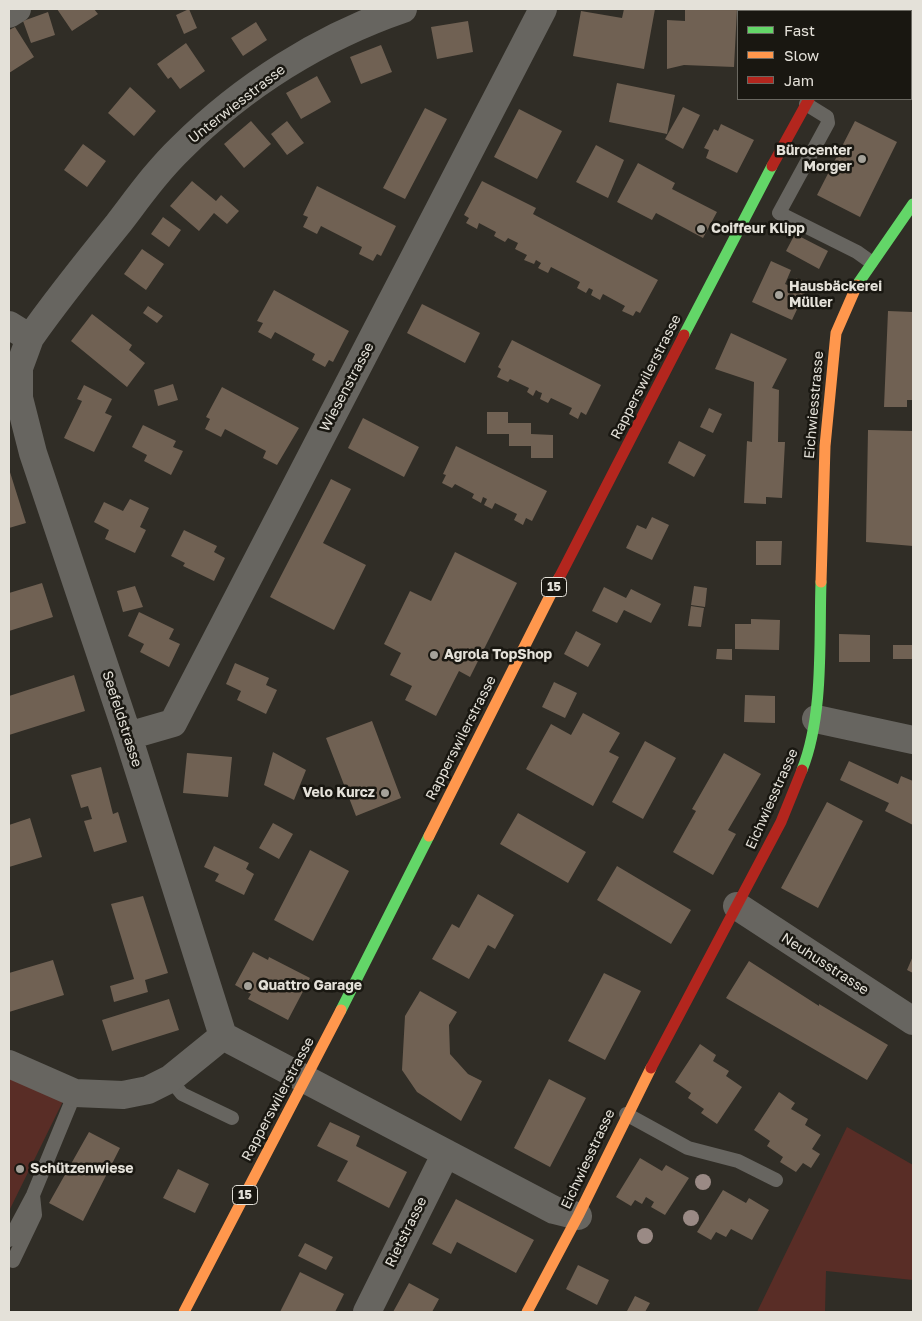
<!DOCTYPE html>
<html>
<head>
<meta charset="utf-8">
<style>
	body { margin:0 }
	#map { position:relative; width:922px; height:1321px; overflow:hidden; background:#302d26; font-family:"Golos Text",sans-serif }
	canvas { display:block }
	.frame { position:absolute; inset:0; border:10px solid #e4e1d9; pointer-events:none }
	.legend { position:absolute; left:737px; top:10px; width:175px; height:90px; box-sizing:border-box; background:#191711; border:1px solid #6a6861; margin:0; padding:6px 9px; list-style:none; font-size:15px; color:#e4e1d9 }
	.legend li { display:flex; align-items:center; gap:10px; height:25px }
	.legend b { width:25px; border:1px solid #6a6861 }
</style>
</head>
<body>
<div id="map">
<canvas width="922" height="1321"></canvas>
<div class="frame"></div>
<ul class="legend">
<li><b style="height:6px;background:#63d668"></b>Fast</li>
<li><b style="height:6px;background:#ff974d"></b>Slow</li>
<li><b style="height:6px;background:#b3261e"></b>Jam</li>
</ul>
</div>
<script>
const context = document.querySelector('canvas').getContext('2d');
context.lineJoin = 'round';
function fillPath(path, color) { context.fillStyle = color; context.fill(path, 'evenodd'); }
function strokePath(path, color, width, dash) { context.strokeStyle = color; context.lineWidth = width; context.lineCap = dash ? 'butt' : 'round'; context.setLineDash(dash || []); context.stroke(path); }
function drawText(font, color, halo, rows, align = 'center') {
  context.font = font + ' "Golos Text",sans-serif'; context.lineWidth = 5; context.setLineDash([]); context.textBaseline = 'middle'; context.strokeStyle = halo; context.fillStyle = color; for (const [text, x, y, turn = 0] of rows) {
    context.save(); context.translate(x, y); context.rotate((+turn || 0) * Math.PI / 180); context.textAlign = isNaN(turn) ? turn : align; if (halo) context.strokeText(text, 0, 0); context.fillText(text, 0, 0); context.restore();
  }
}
const green = new Path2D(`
	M9 1064 68 1091 9 1211Z
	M847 1127 913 1165V1280L826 1271 825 1312H757Z`);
const building = new Path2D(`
	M57 9H94L98 14 72 31Z
	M189 9 197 28 184 34 176 15Z
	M624 9H655L644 69 573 56 581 11 622 18Z
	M685 9H737L734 67 684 65 667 69V20L685 21Z
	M48 12 55 35 31 43 23 21Z
	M468 21 473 52 437 59 431 27Z
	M256 22 267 40 243 56 231 38Z
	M15 27 34 57 9 73V30Z
	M186 43 205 71 180 89 171 77 168 79 157 64Z
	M381 45 392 72 361 84 350 57Z
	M317 76 331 102 301 119 286 93Z
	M617 83 675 95 667 134 609 122Z
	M130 87 156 111 134 136 108 113Z
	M683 107 700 115 683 149 665 139Z
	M425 108 447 119 405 199 383 188Z
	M519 109 562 131 537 179 494 157Z
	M251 121 271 144 244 168 224 144Z
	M287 121 304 143 287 155 271 134Z
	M855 121 897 142 860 217 817 195Z
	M721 124 754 140 737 173 706 158 709 150 704 148 714 129 718 131Z
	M83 144 106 161 87 187 64 170Z
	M596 145 624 160 608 198 576 182Z
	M638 163 675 183 672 189 717 212 703 238 656 213 652 220 617 202Z
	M192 181 216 201 221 195 239 211 227 224 214 213 199 231 170 206Z
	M482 181 536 208 533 214 658 280 640 313 636 311 633 316 622 311 625 306 603 294 600 300 591 295 593 290 589 288 586 293 577 288 580 282 551 267 548 273 538 268 541 263 536 260 534 264 524 260 527 255 515 249 518 243 508 238 505 242 494 236 496 232 479 223 477 229 466 223 469 218 464 215Z
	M317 186 396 226 381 256 377 254 373 261 359 254 362 247 321 226 317 234 303 227 308 217 303 215Z
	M163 217 181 230 169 247 151 234Z
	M795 234 828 251 819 269 786 251Z
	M142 249 164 264 146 290 124 274Z
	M771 261 791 270 785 284 792 287 796 278 809 284 792 320 752 302Z
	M274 290 349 331 333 362 329 360 325 367 312 360 315 354 275 332 271 339 258 332 263 323 257 321Z
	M422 304 480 333 465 363 407 333Z
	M148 306 163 316 157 323 143 313Z
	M888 311 913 312V400H907V407H884Z
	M92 314 132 345 129 350 145 363 127 387 71 341Z
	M731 333 787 359 772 388 779 390 778 442H785L782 498 766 497V504L744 503 747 441 752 442 754 382 715 369Z
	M512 340 601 385 586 415 581 412 578 419 569 414 572 408 551 398 548 403 540 399 542 393 539 392 536 390 533 396 527 392 529 388 510 379 508 382 497 377 501 369 498 367Z
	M173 384 178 400 158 406 154 390Z
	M84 385 112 399 105 413 112 416 94 452 64 438 82 401 77 399Z
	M222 387 299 428 277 465 263 458 266 451 225 429 221 437 205 429 210 419 206 417Z
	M709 408 722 414 713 433 700 427Z
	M487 412H508V423H531V434L553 435V458H531V446H509V434H487Z
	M363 418 419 447 404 477 348 448Z
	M143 425 176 441 173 447 183 451 171 475 144 461 147 455 132 447Z
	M868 430 913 431V546L866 542Z
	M679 441 706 455 694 477 668 463Z
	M456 446 547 491 532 521 526 518 523 525 514 520 517 514 495 503 492 509 484 505 487 499 483 497 481 503 472 498 474 494 455 484 452 488 442 483 446 475 443 474Z
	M9 469 26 523 9 528Z
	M331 479 351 489 323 543 366 565 334 630 270 597Z
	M130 499 149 508 140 527 146 530 135 553 105 539 109 530 94 522 104 502 123 511Z
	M652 517 669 525 652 560 626 548 637 525 646 529Z
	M184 530 217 546 214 552 225 558 214 581 183 566 185 563 171 556Z
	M756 541H782L781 565H756Z
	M455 552 517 583 470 677 459 671 436 716 405 700 412 686 390 675 401 653 384 644 410 591 431 601Z
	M42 583 53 617 9 631V593Z
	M135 586 143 607 123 612 117 591Z
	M694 586 707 588 705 607 691 605Z
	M604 587 626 598 631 589 661 604 651 623 624 610 617 623 592 611Z
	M691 606 704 608 701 627 688 626Z
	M139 612 174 629 169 639 180 644 169 667 140 652 144 644 128 636Z
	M751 619 780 620 779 650 735 649V624H751Z
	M576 631 601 644 588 667 564 654Z
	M839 634 870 635V662H839Z
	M893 645H913V659H893Z
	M717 649H732V660L716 659Z
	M235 663 269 678 266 685 277 690 266 714 237 700 241 691 226 684Z
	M74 675 85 711 9 735V696Z
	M554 682 577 693 565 718 542 707Z
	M745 695 775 696V723L744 722Z
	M583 713 620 733 609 752 619 757 593 806 526 769 551 724 571 735Z
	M372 721 401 798 356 816 326 738Z
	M645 741 676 758 643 819 612 802Z
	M273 752 306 770 294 800 264 785Z
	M187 753 232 757 228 797 183 793Z
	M724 753 761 774 728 830 736 834 713 875 673 852 696 811 692 809Z
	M849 761 898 784 901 776 913 781V825L885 811 889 803 840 780Z
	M101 767 113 814 118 812 127 842 94 852 84 821 92 819 88 806 81 808 71 775Z
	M827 802 863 821 818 908 781 888Z
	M518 813 586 852 568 883 500 844Z
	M30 818 42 857 9 867V825Z
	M273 823 293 834 279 859 259 848Z
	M214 846 249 863 246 869 254 874 244 895 215 881 219 874 204 867Z
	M310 850 349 871 313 941 274 920Z
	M617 866 691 910 671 944 597 900Z
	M478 894 514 915 495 949 488 945 469 979 432 959 452 924 459 928Z
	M143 896 168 973 145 980 148 992 114 1002 110 986 134 979 111 904Z
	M253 952 268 960 269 957 310 978 288 1020 248 999 251 994 235 985Z
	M913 956V973L907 970Z
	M53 960 64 995 9 1012V973Z
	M749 961 819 1006V1004L888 1045 867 1080 726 998Z
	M604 973 641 991 605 1060 568 1041Z
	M420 991 457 1012 449 1025 450 1054 468 1074 482 1081 461 1121 417 1092 402 1070 405 1016Z
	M169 999 179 1030 112 1051 102 1020Z
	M700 1044 716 1055 713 1061 729 1071 726 1076 742 1087 717 1124 701 1113 704 1109 688 1098 691 1093 675 1082Z
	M549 1079 586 1098 550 1167 514 1148Z
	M779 1092 795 1103 791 1109 808 1119 805 1125 821 1135 812 1149 820 1154 811 1168 803 1163 796 1172 780 1162 783 1157 767 1146 770 1141 754 1130Z
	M330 1122 360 1136 356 1146 407 1172 389 1208 337 1181 348 1161 317 1146Z
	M89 1132 120 1148 83 1221 49 1203Z
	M640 1158 662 1171 666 1165 689 1178 665 1215 651 1207 654 1202 646 1197 642 1204 635 1200 631 1206 616 1197Z
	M178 1169 209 1184 195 1213 163 1198Z
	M723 1190 746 1203 749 1198 769 1210 752 1240 731 1229 726 1237 716 1232 711 1240 697 1232Z
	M456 1199 534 1240 516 1273 457 1242 451 1254 432 1244Z
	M305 1243 333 1257 326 1270 298 1256Z
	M578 1265 609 1280 597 1305 566 1289Z
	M300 1272 344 1294 335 1312H280Z
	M409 1283 439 1299 432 1312H393Z
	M635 1296 650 1303 645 1312 627 1311Z`);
const lane = new Path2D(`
	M806 104 827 117 828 123 779 213 857 252 871 262
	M170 1079 182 1094 232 1118
	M626 1114 688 1148 738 1161 776 1180
	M9 1240 33 1195 75 1093
	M13 1261 35 1215 33 1195`);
const street = new Path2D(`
	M9 14 17 9
	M9 325 30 338 19 368V398L33 453 128 736 223 1036 554 1210 578 1216
	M30 338C58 298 88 261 118 224 138 198 157 171 181 148 243 86 321 37 403 9
	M816 719 913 740
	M128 736 173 723 543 9
	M737 906 913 1021
	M9 1064 75 1093 123 1095 148 1090 170 1079 223 1036
	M367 1312 446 1153`);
const fast = new Path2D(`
	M822 9V11
	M911 65 913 68
	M857 285 913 204
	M684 335 772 166
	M802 770C824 715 819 641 821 582
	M341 1010 429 836`);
const slow = new Path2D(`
	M821 582 825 446 836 333 857 285
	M429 836 559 578
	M184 1312 341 1010
	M527 1312 578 1216 651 1068`);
const jam = new Path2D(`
	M898 9V11
	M772 166 809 99
	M559 578 684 335
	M651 1068 781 822 802 770`);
const trees = [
	[703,1182],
	[691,1218],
	[645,1236]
];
const markers = [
	[862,159,5,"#a5a29a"],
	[701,229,5,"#a5a29a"],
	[779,295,5,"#a5a29a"],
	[434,655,5,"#a5a29a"],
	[385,793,5,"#a5a29a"],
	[248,986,5,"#a5a29a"],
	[20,1169,5,"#a5a29a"]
];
const shields = [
	[554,587,25],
	[245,1195,25]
];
const shieldNames = [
	["15",554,587],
	["15",245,1195]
];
const streetNames = [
	["Unterwiesstrasse",237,104,-38],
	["Rapperswilerstrasse",646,377,-63],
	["Wiesenstrasse",347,387,-62],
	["Eichwiesstrasse",814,405,-85],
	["Seefeldstrasse",122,719,72],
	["Rapperswilerstrasse",461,738,-63],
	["Eichwiesstrasse",772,799,-66],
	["Neuhusstrasse",825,964,33],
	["Rapperswilerstrasse",278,1099,-62],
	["Eichwiesstrasse",588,1159,-65],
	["Rietstrasse",406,1232,-64]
];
const poiNames = [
	["Bürocenter",852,151,"right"],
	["Morger",852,167,"right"],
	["Coiffeur Klipp",711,229],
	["Hausbäckerei",789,287],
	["Müller",789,303],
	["Agrola TopShop",444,655],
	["Velo Kurcz",375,793,"right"],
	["Quattro Garage",258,986],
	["Schützenwiese",30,1169]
];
fillPath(green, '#592d26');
fillPath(building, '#706153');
strokePath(lane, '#676560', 14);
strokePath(street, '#676560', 28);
strokePath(fast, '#63d668', 11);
strokePath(slow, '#ff974d', 11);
strokePath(jam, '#b3261e', 11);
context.fillStyle = '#9a8a85';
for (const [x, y] of trees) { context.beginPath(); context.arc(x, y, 8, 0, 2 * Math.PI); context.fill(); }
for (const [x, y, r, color] of markers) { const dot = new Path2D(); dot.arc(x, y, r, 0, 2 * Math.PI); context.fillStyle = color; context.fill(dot); strokePath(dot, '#191711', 2); }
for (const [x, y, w] of shields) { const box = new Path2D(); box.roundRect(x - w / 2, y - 9.5, w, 19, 4); context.fillStyle = '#191711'; context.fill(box); strokePath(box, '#e4e1d9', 1); }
drawText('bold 12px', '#e4e1d9', null, shieldNames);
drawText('14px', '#e4e1d9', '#191711', streetNames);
drawText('bold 14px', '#e4e1d9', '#191711', poiNames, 'left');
</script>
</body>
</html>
